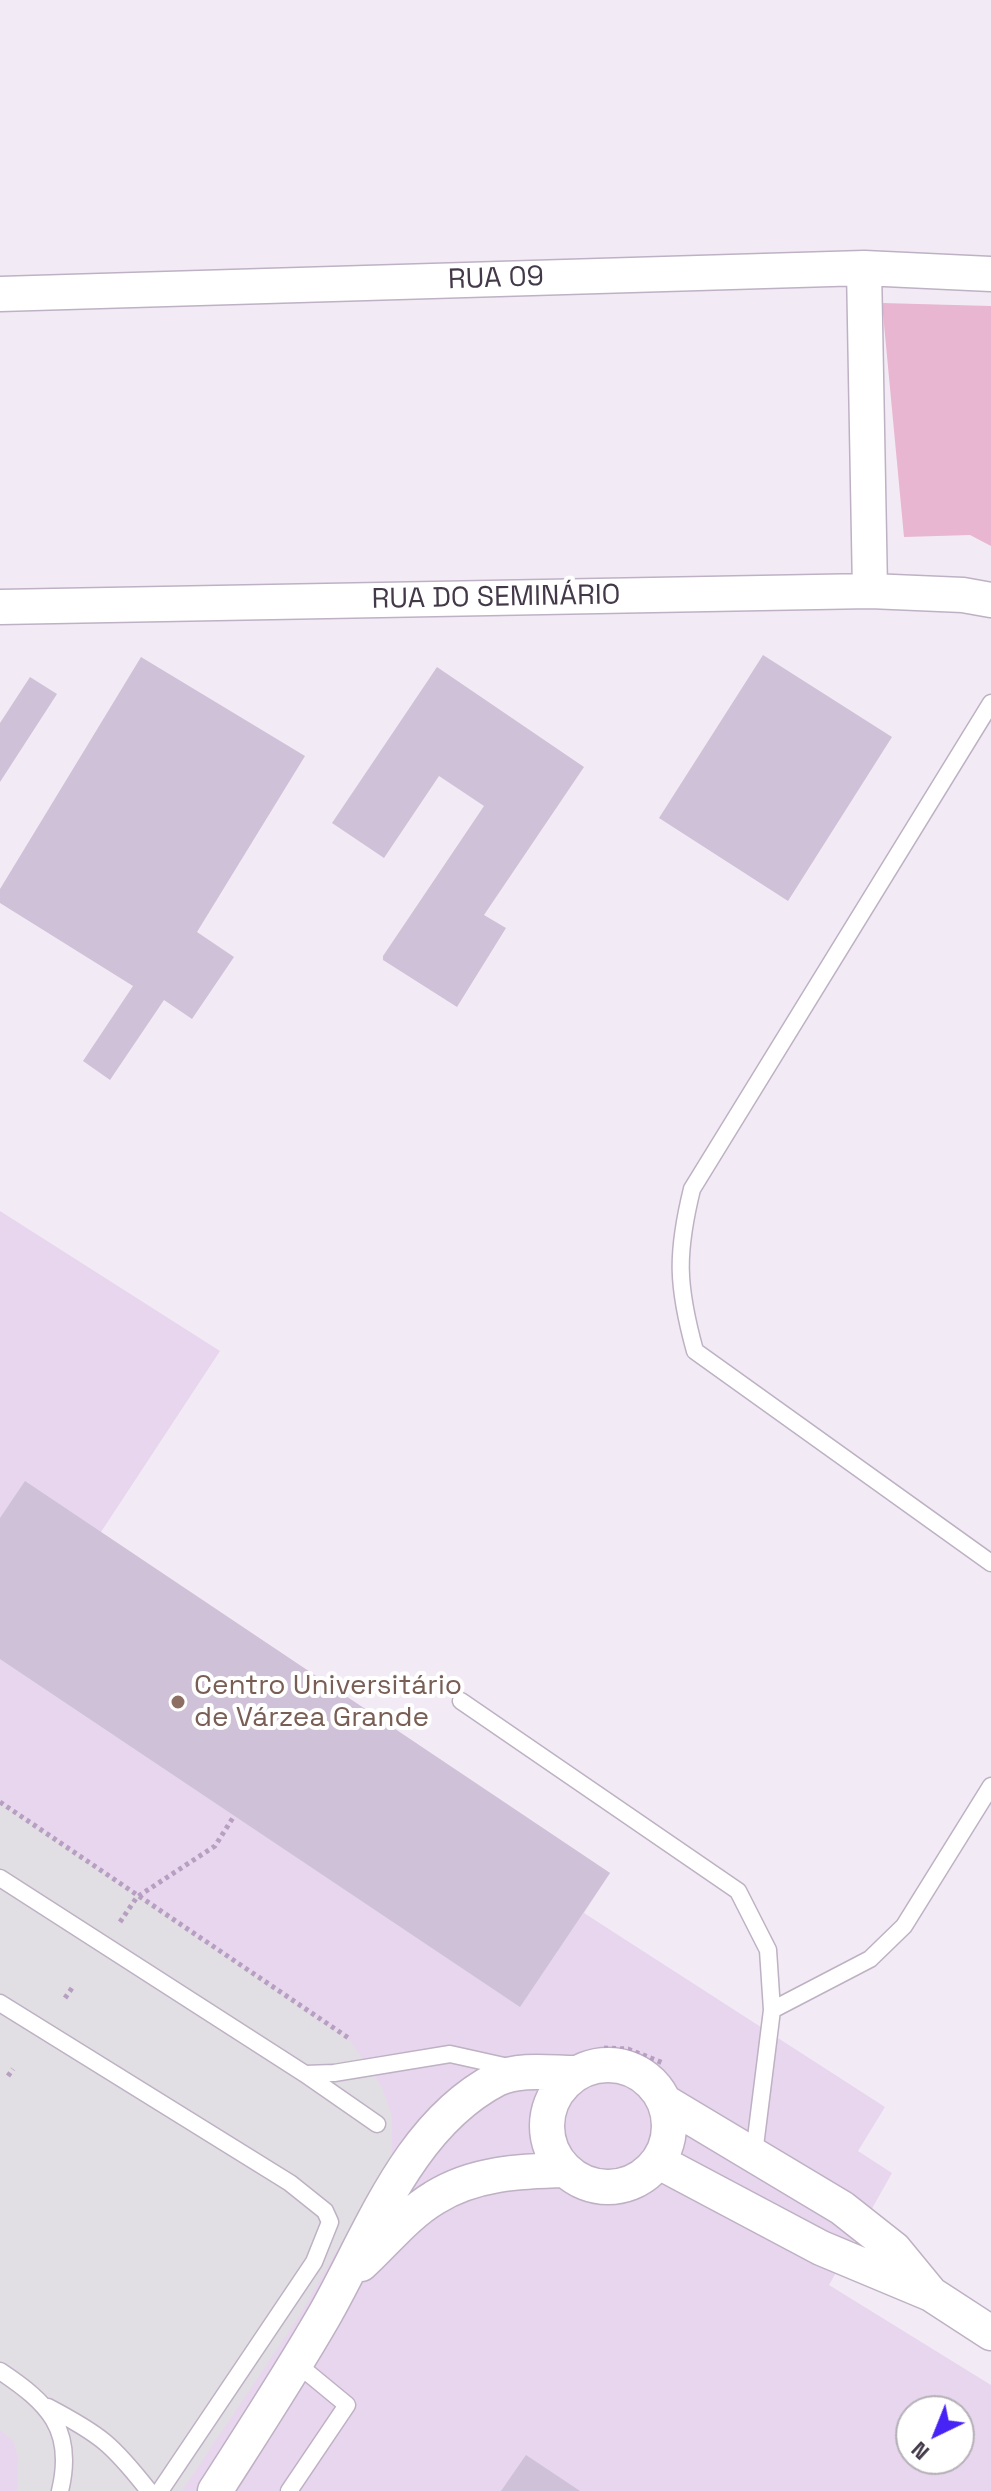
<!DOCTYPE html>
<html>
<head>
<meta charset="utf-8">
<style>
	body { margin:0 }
	#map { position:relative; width:991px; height:2491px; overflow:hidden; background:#f2ebf5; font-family:"Space Grotesk",sans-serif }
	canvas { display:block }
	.north { position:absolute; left:895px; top:2395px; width:80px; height:80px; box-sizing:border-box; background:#fff; border:2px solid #b4b0b6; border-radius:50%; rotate:223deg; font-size:22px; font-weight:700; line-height:32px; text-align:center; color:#433949 }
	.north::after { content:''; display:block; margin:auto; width:28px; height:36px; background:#4823f5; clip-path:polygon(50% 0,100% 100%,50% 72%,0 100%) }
</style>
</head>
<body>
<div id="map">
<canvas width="991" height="2491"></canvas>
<div class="north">N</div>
</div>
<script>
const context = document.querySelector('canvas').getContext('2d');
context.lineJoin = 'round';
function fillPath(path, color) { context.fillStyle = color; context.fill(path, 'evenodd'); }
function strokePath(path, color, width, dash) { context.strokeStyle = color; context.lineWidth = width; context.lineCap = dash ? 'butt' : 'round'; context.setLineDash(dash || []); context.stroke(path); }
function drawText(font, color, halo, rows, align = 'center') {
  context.font = font + ' "Space Grotesk",sans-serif'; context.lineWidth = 8; context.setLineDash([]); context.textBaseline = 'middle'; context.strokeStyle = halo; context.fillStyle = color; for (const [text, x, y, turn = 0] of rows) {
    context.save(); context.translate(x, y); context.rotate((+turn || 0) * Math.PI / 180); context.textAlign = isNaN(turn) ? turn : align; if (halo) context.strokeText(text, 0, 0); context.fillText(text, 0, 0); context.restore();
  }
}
const education = new Path2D(`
	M0 1211 220 1351 101 1532 610 1873 584 1913 885 2107 858 2151 892 2173 829 2285 991 2385V2491H0ZM911 2411H959V2459H911Z`);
const green = new Path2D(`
	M882 303 991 306V546L970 535 904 537Z`);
const parking = new Path2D(`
	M0 1802 349 2039 382 2087 392 2116V2155L298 2318 182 2491H17V2454L14 2442 0 2430Z`);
const building = new Path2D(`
	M763 655 892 737 788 901 659 818Z
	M141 657 305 756 197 932 234 957 192 1019 164 1000 110 1080 83 1061 133 986 0 903V889Z
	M437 667 584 767 484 915 506 928 457 1007 383 960V956L484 806 439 776 384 858 332 823Z
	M30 677 57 694 0 782V723Z
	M25 1481 610 1873 520 2007 0 1659V1518Z
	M526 2455 580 2491H501Z`);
const path = new Path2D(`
	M0 1802 350 2039
	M120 1922 137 1897 215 1846 234 1816
	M65 1998 72 1988
	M604 2048 628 2049 663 2063
	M8 2076 13 2069`);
const service = new Path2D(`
	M991 703 692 1189C676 1254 677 1286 695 1351L991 1563
	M461 1701 738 1891 768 1950 772 2010 754 2154
	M0 1878 305 2074 334 2073 450 2054 513 2068
	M0 2003 290 2183 325 2211 330 2222 314 2262 160 2491
	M772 2010 870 1959 904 1926 991 1786
	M305 2074 377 2124
	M0 2371C48 2403 75 2429 60 2491
	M48 2407C101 2435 112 2444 149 2491
	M289 2491 347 2405 296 2363`);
const minor = new Path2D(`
	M864 268 870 591
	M0 294 864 268 991 274
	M0 607 870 591 963 595 991 600
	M547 2126a61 61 0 1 1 122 0a61 61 0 1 1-122 0Z
	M665 2102 842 2208 894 2249 931 2294
	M659 2162 821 2248 931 2294 991 2333
	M361 2264C384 2243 407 2214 434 2198 474 2173 520 2171 566 2170
	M215 2491C252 2433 290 2375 324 2316 371 2234 408 2125 497 2079 520 2068 551 2073 575 2073`);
const markers = [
	[178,1702,8,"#8d6e63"]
];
const streetNames = [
	["RUA 09",496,279,-2],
	["RUA DO SEMINÁRIO",496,598,-1]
];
const educationNames = [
	["Centro Universitário",194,1686],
	["de Várzea Grande",194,1718]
];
fillPath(education, '#e8d6ee');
fillPath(green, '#e8b6d0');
fillPath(parking, '#e2dfe4');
fillPath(building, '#cfc1d7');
strokePath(service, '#beb1c4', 19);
strokePath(minor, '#beb1c4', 37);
strokePath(path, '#b79fc2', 5, [4, 4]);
strokePath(service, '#fff', 16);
strokePath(minor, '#fff', 34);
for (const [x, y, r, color] of markers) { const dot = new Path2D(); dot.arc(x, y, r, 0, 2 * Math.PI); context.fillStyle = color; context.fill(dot); strokePath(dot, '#fff', 3); }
drawText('28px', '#433949', '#fff', streetNames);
drawText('28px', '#785e54', '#fff', educationNames, 'left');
</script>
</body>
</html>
